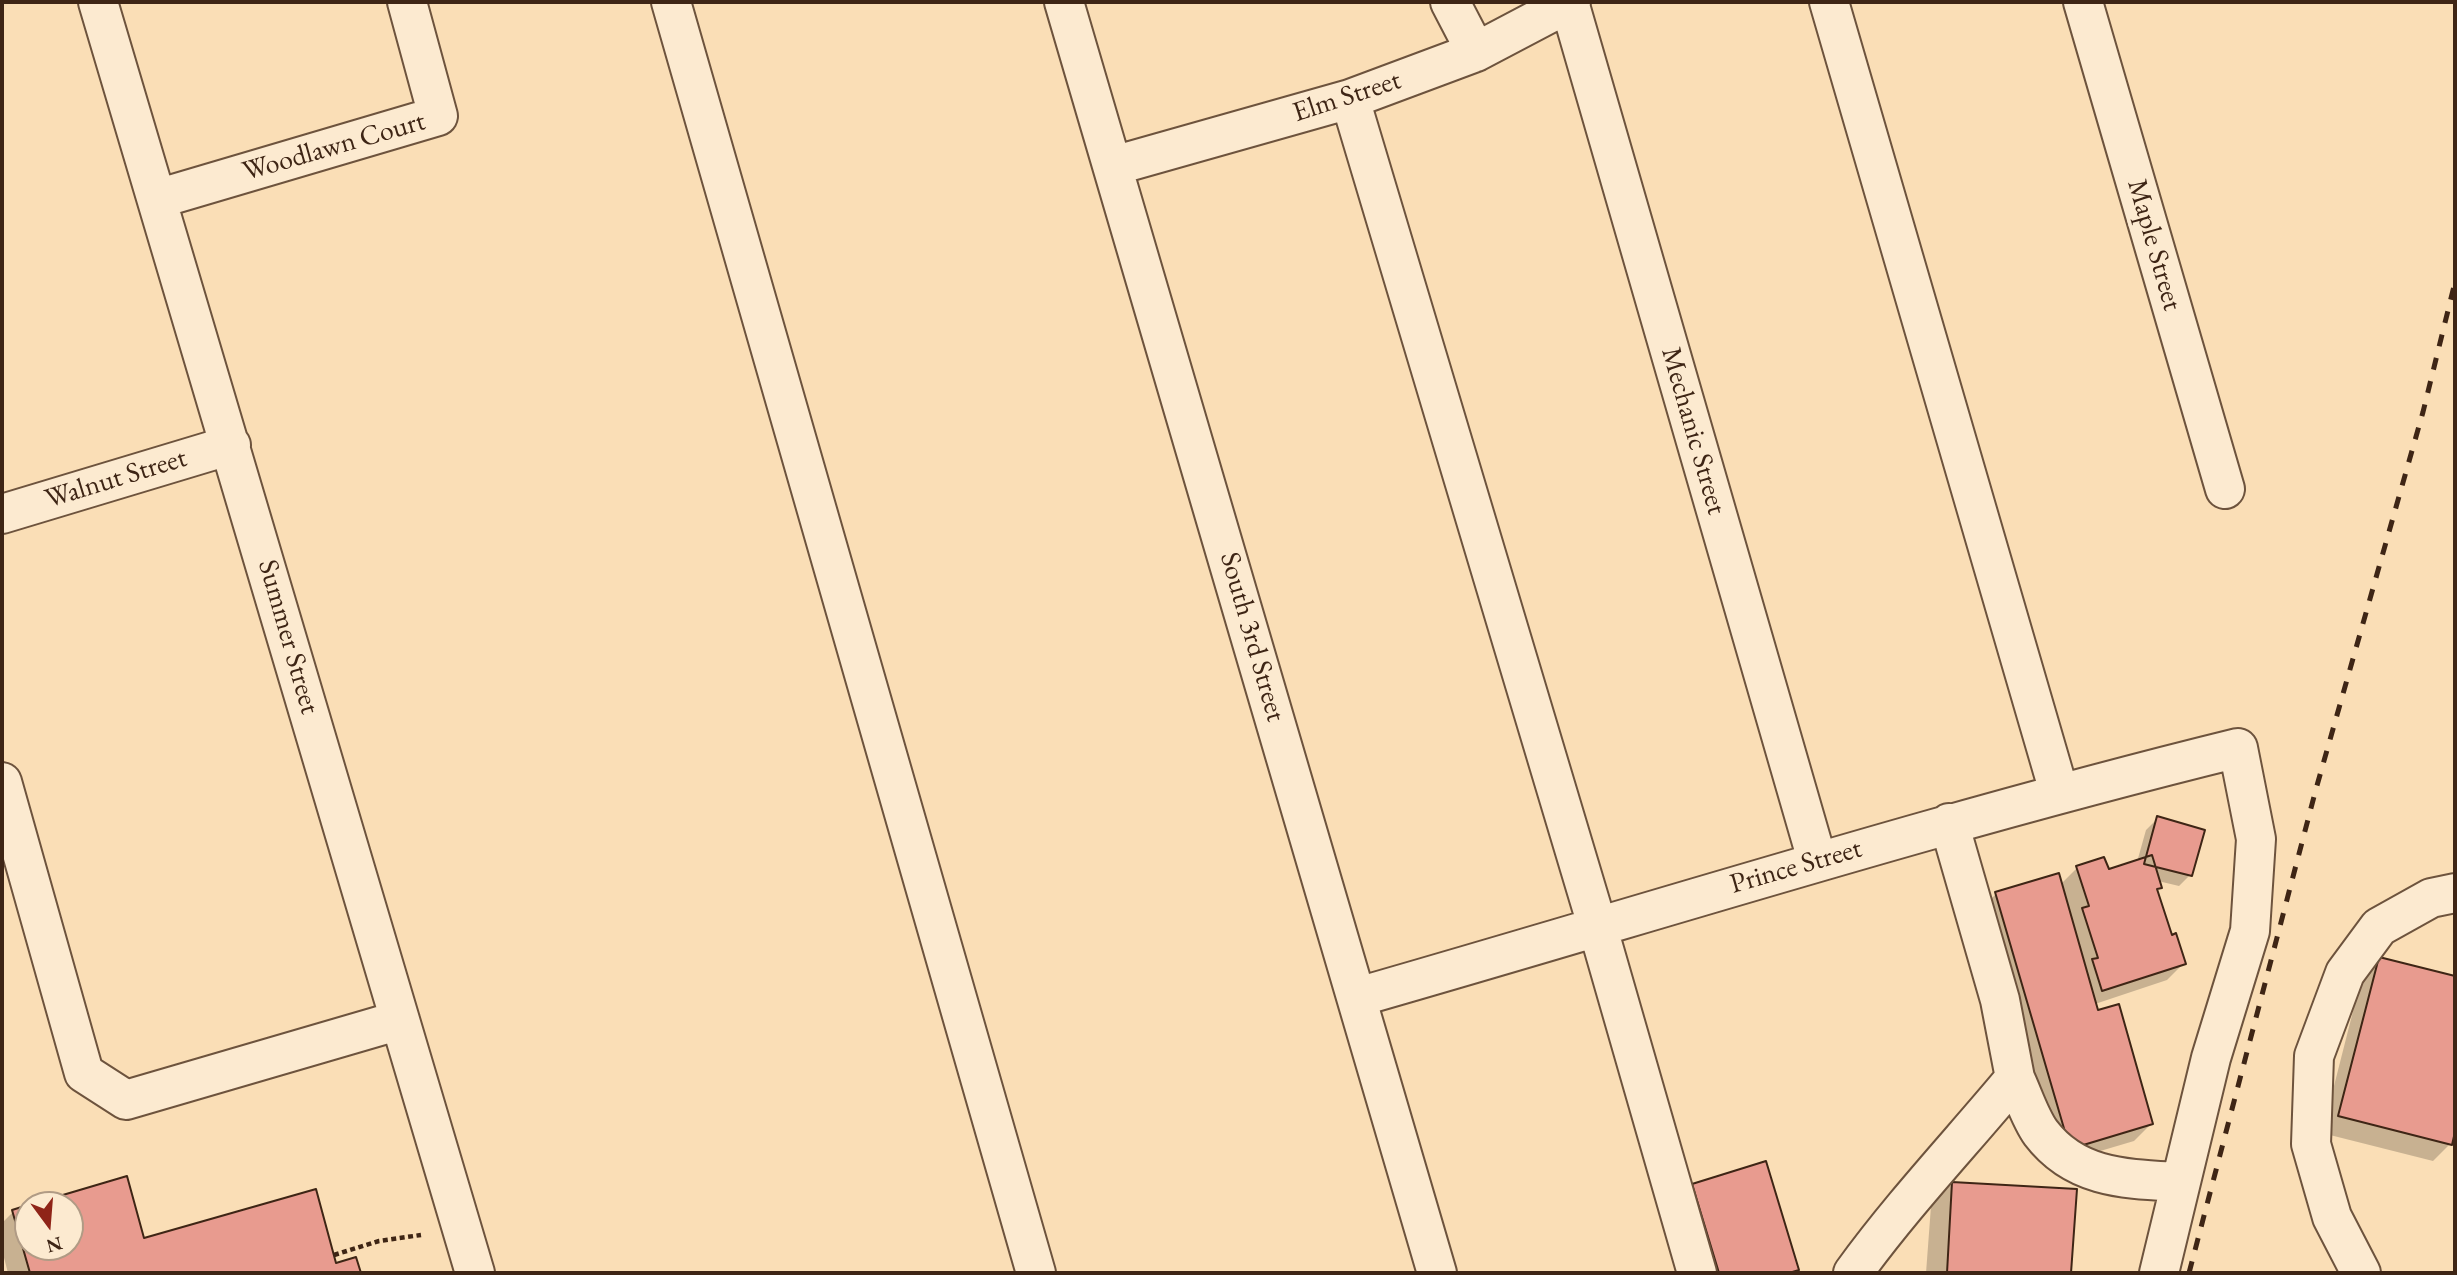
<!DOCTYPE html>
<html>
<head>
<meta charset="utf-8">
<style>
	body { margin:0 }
	#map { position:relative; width:2457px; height:1275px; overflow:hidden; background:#fadeb6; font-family:"EB Garamond",serif }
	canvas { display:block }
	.frame { position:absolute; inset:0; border:4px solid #3e2515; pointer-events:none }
	.north { position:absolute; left:14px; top:1191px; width:70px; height:70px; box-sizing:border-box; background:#fcead0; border:2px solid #b09b85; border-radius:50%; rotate:164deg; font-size:19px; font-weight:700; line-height:28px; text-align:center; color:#3e2515 }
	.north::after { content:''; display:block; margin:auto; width:24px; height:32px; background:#8f2418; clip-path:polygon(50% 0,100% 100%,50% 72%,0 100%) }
</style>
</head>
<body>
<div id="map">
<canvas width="2457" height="1275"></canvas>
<div class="frame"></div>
<div class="north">N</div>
</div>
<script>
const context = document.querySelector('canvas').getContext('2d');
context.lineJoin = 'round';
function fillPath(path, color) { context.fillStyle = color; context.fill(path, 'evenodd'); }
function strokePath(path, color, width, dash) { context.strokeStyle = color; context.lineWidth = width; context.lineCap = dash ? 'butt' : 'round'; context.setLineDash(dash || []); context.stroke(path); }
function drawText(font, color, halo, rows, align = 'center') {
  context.font = font + ' "EB Garamond",serif'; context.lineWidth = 7; context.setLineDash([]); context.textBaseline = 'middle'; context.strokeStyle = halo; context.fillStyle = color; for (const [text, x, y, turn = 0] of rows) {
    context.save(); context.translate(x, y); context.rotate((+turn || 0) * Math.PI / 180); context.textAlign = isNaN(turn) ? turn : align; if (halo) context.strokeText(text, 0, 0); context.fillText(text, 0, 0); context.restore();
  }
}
const shadow = new Path2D(`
	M2158 818 2190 875 2179 886 2158 881 2160 887 2156 891 2170 937 2184 963 2167 980 2095 1004 2151 1124 2134 1141 2053 1165 1979 911 1996 894 2060 885 2077 868 2108 871 2137 862 2146 830Z
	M2379 958 2455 978V1125L2450 1144 2433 1161 2322 1133 2362 976Z
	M125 1179 143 1241 335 1265 355 1260 359 1273H8L2 1250V1223L13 1212 28 1207V1247H70V1205H35Z
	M1953 1183 2075 1191 2070 1273H1926L1931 1206Z
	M1693 1185 1797 1270 1794 1273H1697L1675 1203Z`);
const building = new Path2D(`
	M2157 816 2205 830 2192 876 2144 864Z
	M2152 855 2162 888 2157 889 2172 935 2176 933 2186 964 2102 991 2092 959 2098 958 2082 908 2089 906 2076 866 2104 857 2109 869Z
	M2059 873 2098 1010 2119 1004 2153 1124 2070 1149 1995 892Z
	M2379 957 2455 976V1132L2452 1145 2338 1116Z
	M1766 1161 1799 1270 1789 1273H1719L1692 1184Z
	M127 1176 144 1238 316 1189 336 1263 356 1257 361 1273H30L12 1210 28 1205V1247H70V1205H29Z
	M1952 1182 2077 1189 2071 1273H1947Z`);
const path = new Path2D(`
	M334 1255 379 1241 421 1235`);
const minor = new Path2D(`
	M98 2 475 1273
	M671 2 1036 1273
	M1064 2 1437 1273
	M1450 2 1476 52
	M1569 2 1817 860
	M1829 2 2059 792
	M2083 2 2225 489
	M1350 99 1597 925 1697 1273
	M1113 166 1350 99 1476 52 1571 2
	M157 199 438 116 407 2
	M2 514 231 445
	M2 782 84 1073 126 1100 400 1020
	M1358 997C1651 913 1941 821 2238 748L2256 839 2250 931 2211 1058 2159 1273
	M2015 1078C2023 1095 2030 1118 2041 1133 2076 1179 2127 1179 2180 1182
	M1853 1273C1903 1204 1961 1143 2015 1078L2000 1000 1949 823
	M2361 1273 2332 1217 2311 1144 2314 1056 2345 973 2379 927 2431 898 2455 893`);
const rail = new Path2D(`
	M2189 1273 2316 789 2423 412 2455 282`);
const streetNames = [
	["Elm Street",1347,97,-18],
	["Woodlawn Court",334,147,-16],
	["Maple Street",2154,245,74],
	["Mechanic Street",1693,431,74],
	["Walnut Street",116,479,-17],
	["Summer Street",288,637,74],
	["South 3rd Street",1252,637,74],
	["Prince Street",1796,867,-16]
];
fillPath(shadow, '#0003');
fillPath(building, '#e89b8f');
strokePath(building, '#3e2515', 2);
strokePath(minor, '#6d533d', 42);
strokePath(path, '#3e2515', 4.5, [5, 3.5]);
strokePath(minor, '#fcead0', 38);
strokePath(rail, '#3e2515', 5, [12, 12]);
drawText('28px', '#3e2515', '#fcead0', streetNames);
</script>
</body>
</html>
